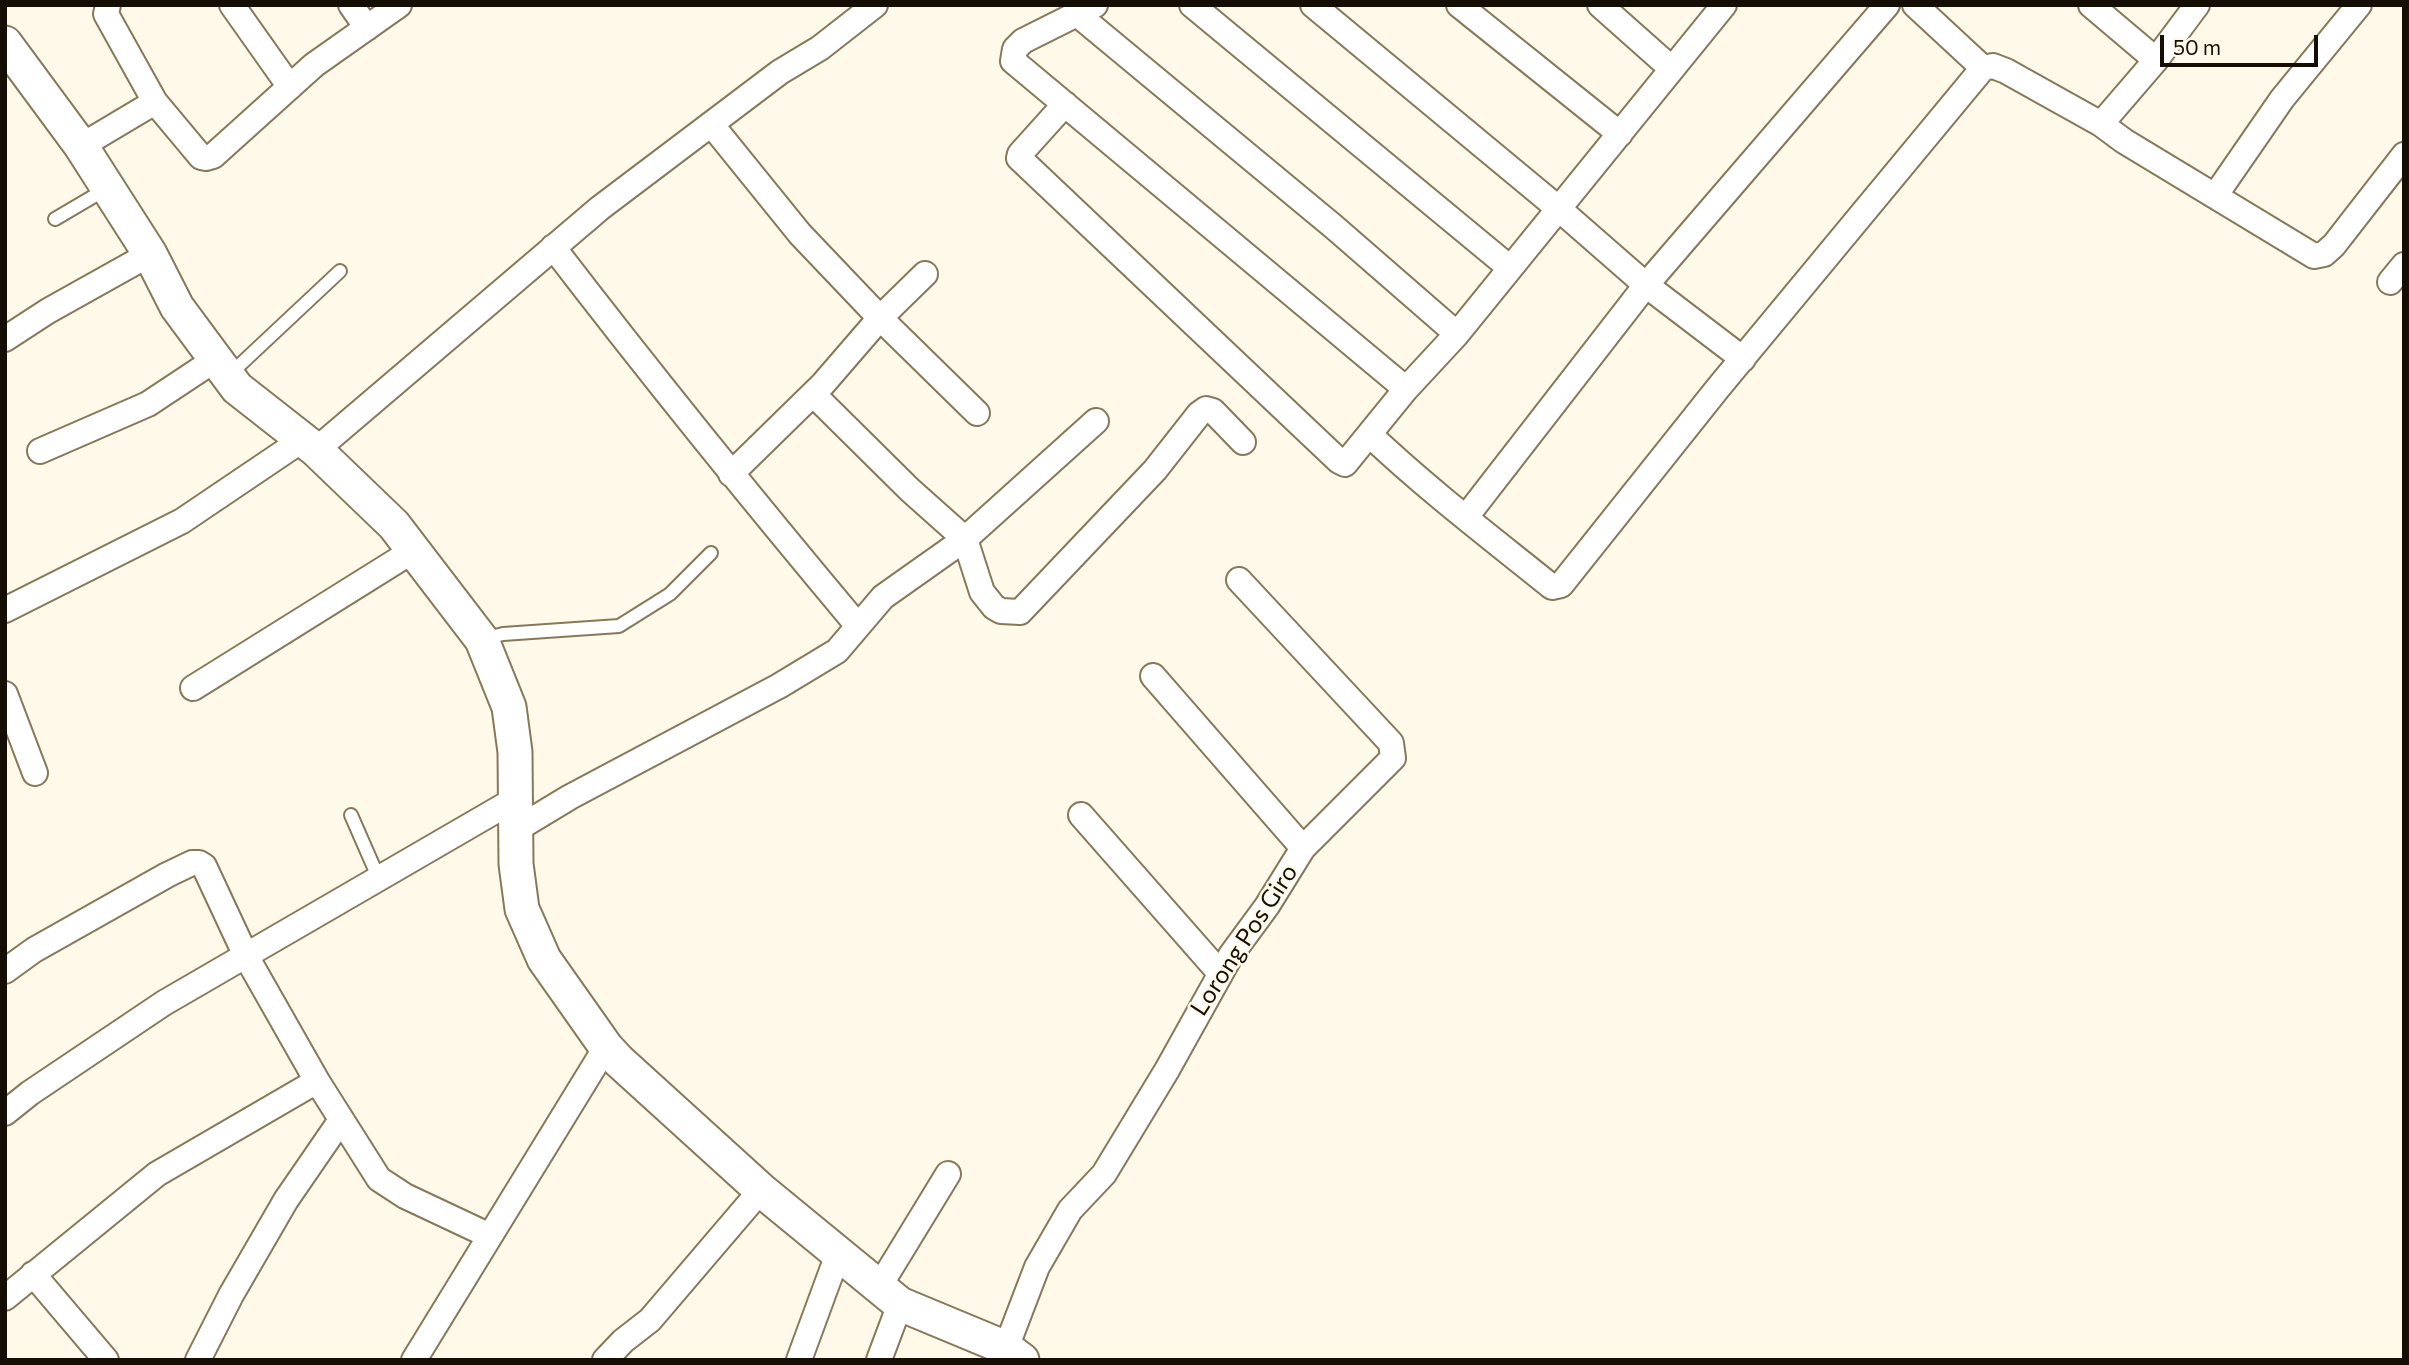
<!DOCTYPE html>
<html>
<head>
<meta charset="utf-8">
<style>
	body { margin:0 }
	#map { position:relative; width:2409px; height:1365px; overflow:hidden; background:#fff9ea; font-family:Commissioner,sans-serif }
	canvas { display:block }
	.frame { position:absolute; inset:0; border:7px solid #140e04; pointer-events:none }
	.scale { position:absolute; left:2160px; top:35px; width:158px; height:32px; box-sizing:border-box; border:4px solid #140e04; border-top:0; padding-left:9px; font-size:21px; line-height:24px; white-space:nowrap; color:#140e04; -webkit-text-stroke:5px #fff9ea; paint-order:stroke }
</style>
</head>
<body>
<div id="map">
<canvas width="2409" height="1365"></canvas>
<div class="frame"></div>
<div class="scale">50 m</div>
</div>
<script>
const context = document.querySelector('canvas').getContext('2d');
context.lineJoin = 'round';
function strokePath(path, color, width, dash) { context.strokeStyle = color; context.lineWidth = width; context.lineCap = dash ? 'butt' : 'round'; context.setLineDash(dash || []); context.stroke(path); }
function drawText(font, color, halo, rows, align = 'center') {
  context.font = font + ' Commissioner,sans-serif'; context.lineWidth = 5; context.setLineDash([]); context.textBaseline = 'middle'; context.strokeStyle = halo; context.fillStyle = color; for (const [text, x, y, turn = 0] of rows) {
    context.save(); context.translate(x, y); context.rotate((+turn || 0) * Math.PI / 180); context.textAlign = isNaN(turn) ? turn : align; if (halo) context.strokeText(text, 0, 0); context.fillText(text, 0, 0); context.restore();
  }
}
const service = new Path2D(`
	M55 219 106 189
	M228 376 340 271
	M483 639 503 634 619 626 670 594 711 553
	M351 815 379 879`);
const minor = new Path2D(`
	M108 5 106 14 155 102 201 157 206 158 213 156 314 65 399 5
	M232 5 290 87
	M351 5 367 28
	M1095 5 1023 41 1015 49 1013 61 1406 389
	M1192 5 1510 268
	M1313 5 1559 209 1646 285 1743 359
	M1459 5 1620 134
	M1600 5 1672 69
	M1915 5 1983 68
	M2091 5 2156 60
	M1077 14 1334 227 1457 334
	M1065 104 1020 154 1019 158 1339 461 1345 464 1406 389 1457 334 1724 5
	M711 124 800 234 880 318 977 413
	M2101 124 2156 60 2197 5
	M81 146 155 102
	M2215 196 2282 99 2359 5
	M553 247C652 376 754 502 858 626
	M2390 282 2404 265
	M5 339 48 311 150 254
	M813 394 910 490 965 539 982 592 994 607 1001 611 1020 612 1155 470 1199 414 1206 409 1213 411 1243 442
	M1370 435C1427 489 1490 537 1552 587L1561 585 1718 388 1983 68 1993 66 2006 71 2101 124 2124 141 2314 256 2324 254 2334 245 2404 155
	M316 450 600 208 780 72 820 48 875 5
	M40 451 148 404 216 359
	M731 474 823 384 880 318 925 274
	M1466 517 1646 285 1887 5
	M5 610 182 521 302 440
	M1153 676 1303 848
	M193 688 414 550
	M5 694 35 773
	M1081 815 1220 973
	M517 829 570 797 779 686 837 651 883 597 965 539 1096 421
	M5 971 34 950 167 875 192 863H199L204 866 246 956 317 1081 379 1179 405 1196 490 1236
	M5 1113 30 1093 164 1003 514 800
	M33 1274 106 1360
	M879 1287 948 1174
	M5 1298 157 1174 317 1081
	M1006 1348 1037 1267 1070 1210 1104 1174 1167 1070 1231 955 1267 906 1303 848 1393 758 1391 743 1239 580
	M198 1360 231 1295 286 1200 341 1120
	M414 1360 606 1047
	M605 1360 623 1341 650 1320 761 1190
	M799 1360 838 1254
	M879 1360 900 1304`);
const secondary = new Path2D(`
	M5 43 81 146 150 254 177 307 237 388 316 450 394 525 482 640 509 707 515 752 516 864 522 909 544 959 606 1047 619 1061 761 1190 900 1304 1006 1348 1022 1360`);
const streetNames = [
	["Lorong Pos Giro",1244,940,-57]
];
strokePath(service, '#867858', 16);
strokePath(minor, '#867858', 28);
strokePath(secondary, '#867858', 37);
strokePath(service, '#fff', 12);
strokePath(minor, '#fff', 24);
strokePath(secondary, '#fff', 33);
drawText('24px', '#140e04', '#fff9ea', streetNames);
</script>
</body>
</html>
